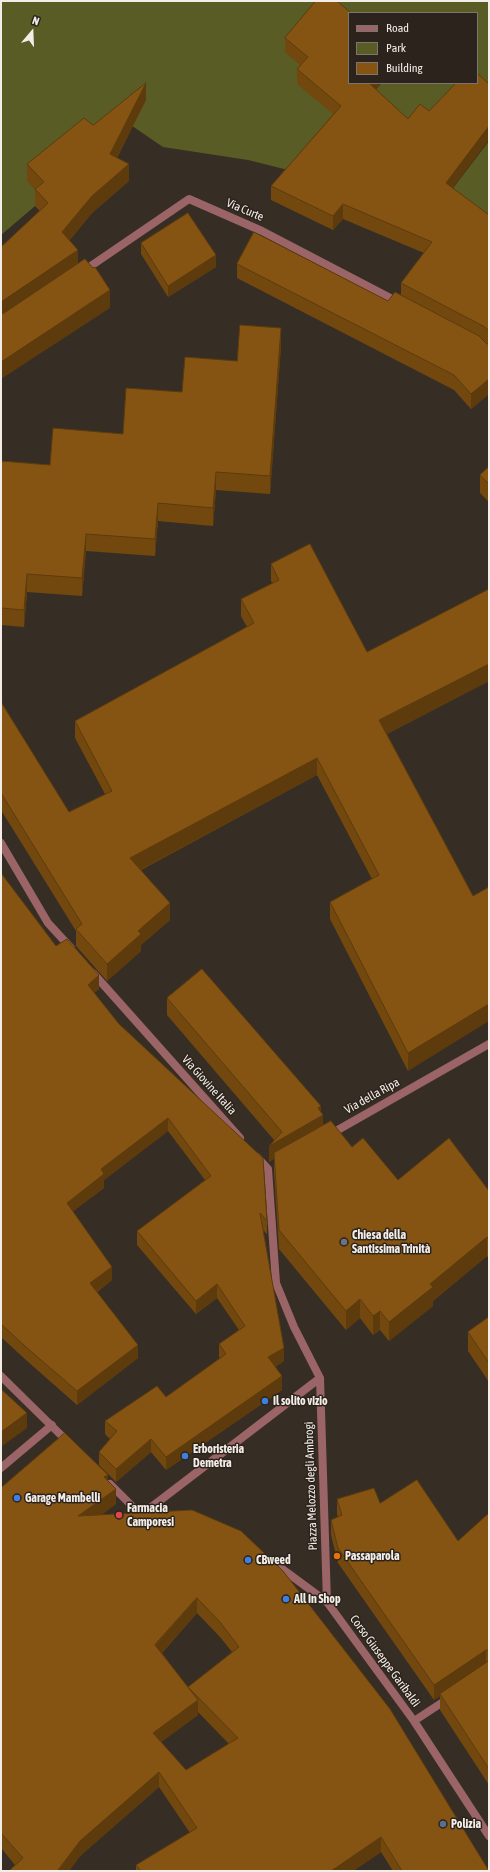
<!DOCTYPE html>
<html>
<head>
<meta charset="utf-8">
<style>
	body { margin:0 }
	#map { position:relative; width:490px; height:1872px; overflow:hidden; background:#362e25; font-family:"Asap Condensed",sans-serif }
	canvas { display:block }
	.frame { position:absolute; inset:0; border:2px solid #f3ede8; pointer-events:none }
	.legend { position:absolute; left:348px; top:12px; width:130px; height:72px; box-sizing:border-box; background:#2c241c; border:1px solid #7c746e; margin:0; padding:5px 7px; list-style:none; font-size:12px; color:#f3ede8 }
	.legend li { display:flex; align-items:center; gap:8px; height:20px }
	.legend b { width:20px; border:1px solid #7c746e }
	.north { position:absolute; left:12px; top:12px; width:40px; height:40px; -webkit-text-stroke:3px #2c241c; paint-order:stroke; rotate:19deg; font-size:11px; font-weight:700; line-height:16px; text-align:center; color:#f3ede8 }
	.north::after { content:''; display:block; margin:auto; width:14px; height:18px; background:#f3ede8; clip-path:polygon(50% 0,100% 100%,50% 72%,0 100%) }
</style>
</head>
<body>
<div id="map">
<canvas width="490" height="1872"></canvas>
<div class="frame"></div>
<ul class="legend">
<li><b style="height:5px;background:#9b6467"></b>Road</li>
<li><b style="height:11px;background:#595c24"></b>Park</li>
<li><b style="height:11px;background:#855412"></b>Building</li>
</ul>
<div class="north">N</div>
</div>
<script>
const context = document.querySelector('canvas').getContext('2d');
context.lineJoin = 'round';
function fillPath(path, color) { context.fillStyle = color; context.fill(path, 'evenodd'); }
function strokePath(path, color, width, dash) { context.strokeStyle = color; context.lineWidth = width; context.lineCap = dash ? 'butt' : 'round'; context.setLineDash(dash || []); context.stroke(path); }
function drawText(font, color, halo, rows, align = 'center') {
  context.font = font + ' "Asap Condensed",sans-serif'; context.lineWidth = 3; context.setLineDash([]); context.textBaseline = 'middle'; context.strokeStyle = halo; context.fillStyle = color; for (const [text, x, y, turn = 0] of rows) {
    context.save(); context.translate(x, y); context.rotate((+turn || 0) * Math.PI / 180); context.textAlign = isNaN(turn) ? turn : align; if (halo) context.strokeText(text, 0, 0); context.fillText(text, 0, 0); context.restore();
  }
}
const green = new Path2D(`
	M1 1H489V99L477 83V13H349V83H470L411 136 296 172 248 160 163 147 122 119 55 189 1 235Z
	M489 141V228L447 196Z`);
const street = new Path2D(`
	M82 272 189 199 262 231 400 303
	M1 843 48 923 71 948
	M93 973 240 1138
	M329 1135 489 1044
	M257 1157 268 1169 276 1283 294 1327 320 1378
	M1 1376 69 1443
	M1 1468 52 1425
	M110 1484 141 1515H147
	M141 1515 320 1378 327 1602
	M270 1560 327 1602 414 1721 489 1836
	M414 1721 449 1698`);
const wall = new Path2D(`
	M285 38 376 90 453 188 489 215V394L471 409 454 390 237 278V264L388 301 401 296V283L424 253 343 219 333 230 271 200V186L333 114 297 84V69L300 65 285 52Z
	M146 100 117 158 129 181 92 213 69 241 78 263 110 308 40 211 35 206V190L27 181V164L93 125Z
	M141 243 216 267 168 297 141 254Z
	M281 346 270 494 216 490 213 526 158 521 155 556 86 551 82 596 27 592 24 627 1 625V461L50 465 123 434 182 392 237 361Z
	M489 467V502L480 493V475Z
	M271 564 367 652 489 681 387 734 473 896 408 1071 330 919V902L372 879 317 775 141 870 170 920 141 945V951L107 981 76 946V931L1 810V702L69 812 105 794 75 738V721L247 627 241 616V599L273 583 271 581Z
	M1 873 56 946 99 989 94 993 267 1221V1234L263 1230 284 1361 275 1367 282 1390 166 1470 151 1452 116 1482 99 1465V1452L110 1439 105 1434V1421L166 1397 220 1358 219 1357V1344L239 1330 217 1298 196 1314 137 1245V1231L205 1180 168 1131 104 1180V1188L73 1211 112 1280 97 1292 138 1358 77 1405 26 1360 1 1337Z
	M167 998 321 1112 323 1125 352 1147 398 1180 489 1191V1258L487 1256 433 1301V1306L389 1341 380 1330 373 1335 360 1318 346 1330 279 1249 274 1172V1159L269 1162 274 1140 167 1015Z
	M489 1317V1382L468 1351V1332Z
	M108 1481 116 1504 101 1515 192 1510 489 1871H393L381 1852 353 1871H136V1865L190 1833 159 1787 80 1856 69 1871H9L15 1865 1 1848V1488ZM197 1613 220 1637 232 1652 188 1688 162 1653ZM198 1712 229 1744 186 1770 161 1742 198 1715Z
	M337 1499 380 1503 458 1541 489 1513V1785L440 1710V1696L434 1700 338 1563 331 1535V1520L338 1517 337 1514Z`);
const shadedWall = new Path2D(`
	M146 83V100L110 171V154Z
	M369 83H382L369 98Z
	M489 126V140L446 197V183Z
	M129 164V181L92 213 62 249V232L92 196Z
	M343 204V219L333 230V216Z
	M78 250V268L1 319V302Z
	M216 255V267L168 297V286Z
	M110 290V308L1 379V362Z
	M281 328V346L270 494V476Z
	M489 379V394L471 409V394Z
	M216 472V490L213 526V508Z
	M158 503V521L155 556V539Z
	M86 534V551L82 596V578Z
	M27 574V592L24 627V610Z
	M489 664V681L379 738V720Z
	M317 758V775L130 875V858Z
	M170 903V920L141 945V951L107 981V964L138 931Z
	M99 975V989L88 999V985Z
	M489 1004V1021L408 1071V1053Z
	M321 1106V1117L323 1115V1131L274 1153V1159L269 1162V1146Z
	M168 1118V1131L104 1180V1188L67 1216V1203L101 1169Z
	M487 1237V1256L433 1301V1306L389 1341V1322L430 1284Z
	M112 1267V1280L90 1296V1283Z
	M217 1284V1298L196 1314V1301Z
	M360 1299V1318L346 1330V1311Z
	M380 1311V1330L373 1335V1316Z
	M138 1345V1358L77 1405V1391Z
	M284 1348V1361L268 1371V1357Z
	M282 1376V1390L166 1470V1457Z
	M27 1413V1428L1 1447V1432Z
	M151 1439V1452L116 1482V1469Z
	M108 1475V1490L104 1477Z
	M116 1489V1504L78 1531V1516Z
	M197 1598V1613L155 1660V1645Z
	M486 1650V1665L440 1694V1696L434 1700V1685Z
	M198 1700V1715L153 1748V1733Z
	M159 1772V1787L80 1856 69 1871H58L80 1841Z
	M381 1837V1852L353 1871H331Z`);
const building = new Path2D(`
	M316 1H337L351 13H349V83H369L408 119 420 104 429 111 456 83H477V73L489 84V126L446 183 489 215V331L485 327 401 283 432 242 343 204 333 216 271 186 341 106 297 69 308 57 285 38Z
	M146 83 110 154 129 164 92 196 62 232 78 250 1 302V247L48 203 35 189 44 182 27 164 84 118 93 125Z
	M188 213 216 255 168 286 141 243Z
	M254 232 388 301 395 292 479 336 487 344H489V379L471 394 454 375 237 264Z
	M85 259 93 268 95 267 110 290 1 362V314L4 313Z
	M240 325 281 328 270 476 216 472 213 508 158 503 155 539 86 534 82 578 27 574 24 610 1 608V461L50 465 53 428 123 434 126 388 182 392 185 357 237 361Z
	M489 467V484L480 475Z
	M310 544 367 652 489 589V664L379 720 473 896 489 887V1004L408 1053 330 902 379 875 317 758 130 858 170 903 138 931 141 934 107 964 76 929 82 924 1 793V702L69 812 112 791 75 721 254 623 241 599 279 580 271 564Z
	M1 873 56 946 67 939 99 975 88 985 119 1024 263 1158 267 1221 260 1213 284 1348 268 1357 282 1376 166 1457 151 1439 116 1469 99 1452 117 1431 105 1421 157 1386 166 1397 226 1354 219 1344 245 1326 217 1284 196 1301 137 1231 211 1176 168 1118 101 1169 104 1174 67 1203 112 1267 90 1283 138 1345 77 1391 26 1347 1 1324Z
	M202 969 321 1106 318 1108 323 1115 269 1146 282 1132 167 998Z
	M331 1121 352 1147 363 1138 398 1180 449 1138 489 1191V1239L487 1237 430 1284 433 1287 389 1322 380 1311 373 1316 360 1299 346 1311 279 1230 274 1153Z
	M489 1317V1363L468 1332Z
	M1 1389 27 1413 1 1432Z
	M65 1433 108 1475 104 1477 116 1489 78 1516 192 1510 241 1531 283 1571 390 1709 489 1871H402L381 1837 331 1871H141L136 1865 197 1828 159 1772 80 1841 58 1870 59 1871H9L23 1858 1 1833V1488ZM197 1598 220 1622 239 1647 188 1687 238 1738 186 1770 153 1733 198 1700 155 1645Z
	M417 1480 458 1541 489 1513V1650H486L434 1685 338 1548 331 1520 342 1515 337 1499 374 1488 380 1503Z
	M489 1661V1769L440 1694Z`);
const markers = [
	[344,1242,4,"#6b7280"],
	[265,1401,4,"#3f7fe0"],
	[185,1456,4,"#3f7fe0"],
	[17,1498,4,"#3f7fe0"],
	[119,1515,4,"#e0444e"],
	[337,1556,4,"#e8710a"],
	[248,1560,4,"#3f7fe0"],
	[286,1599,4,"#3f7fe0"],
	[443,1824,4,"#5c6f8a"]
];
const streetNames = [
	["Via Curte",245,210,23],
	["Via Giovine Italia",209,1085,48],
	["Via della Ripa",372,1096,-29],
	["Piazza Melozzo degli Ambrogi",311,1486,-92],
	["Corso Giuseppe Garibaldi",385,1661,54]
];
const poiNames = [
	["Chiesa della",352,1235],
	["Santissima Trinità",352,1249],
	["Il solito vizio",273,1401],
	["Erboristeria",193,1449],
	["Demetra",193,1463],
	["Garage Mambelli",25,1498],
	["Farmacia",127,1508],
	["Camporesi",127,1522],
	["Passaparola",345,1556],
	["CBweed",256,1560],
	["All In Shop",294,1599],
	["Polizia",451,1824]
];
fillPath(green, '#595c24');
strokePath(street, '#9b6467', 8);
fillPath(wall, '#72480f');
fillPath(shadedWall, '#5d3b0d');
fillPath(building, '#855412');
strokePath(building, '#5d3b0d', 1);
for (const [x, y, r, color] of markers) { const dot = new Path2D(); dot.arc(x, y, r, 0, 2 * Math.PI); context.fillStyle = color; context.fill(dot); strokePath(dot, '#2c241c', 1.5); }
drawText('12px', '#f3ede8', '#2c241c', streetNames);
drawText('bold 12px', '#f3ede8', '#2c241c', poiNames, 'left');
</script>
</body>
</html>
